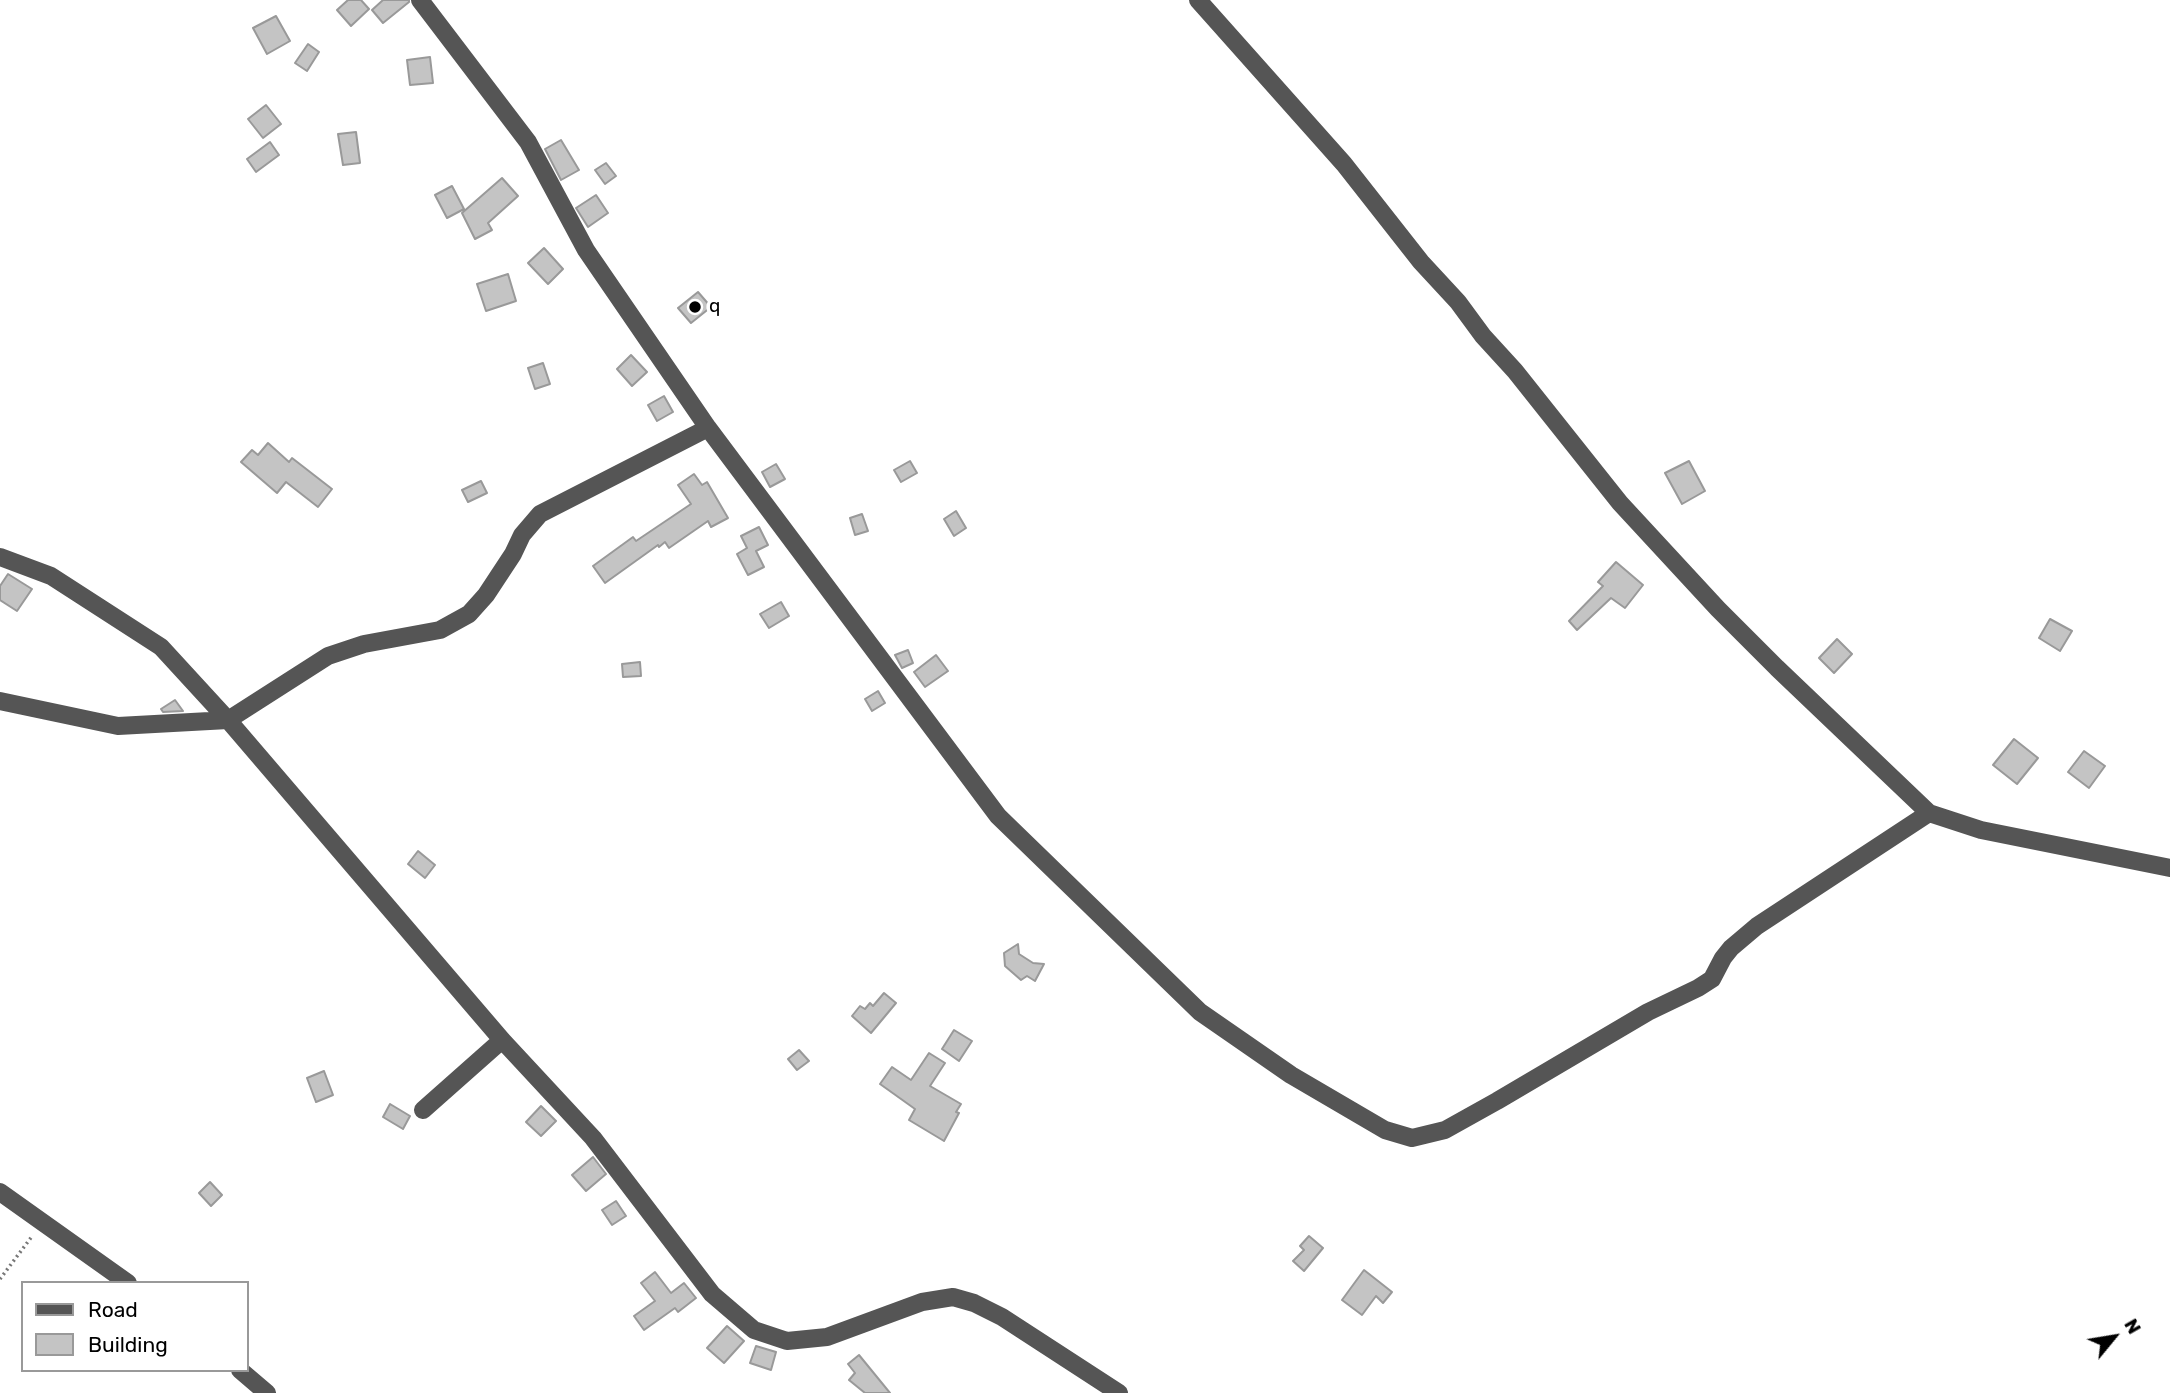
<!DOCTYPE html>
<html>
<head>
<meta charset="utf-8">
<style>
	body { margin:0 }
	#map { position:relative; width:2170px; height:1393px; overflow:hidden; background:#fff; font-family:Rubik,sans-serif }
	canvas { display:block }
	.legend { position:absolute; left:21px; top:1281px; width:228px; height:91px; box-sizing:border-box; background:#fff; border:2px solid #999; margin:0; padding:9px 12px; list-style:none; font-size:21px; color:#000 }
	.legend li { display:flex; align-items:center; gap:14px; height:35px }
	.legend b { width:35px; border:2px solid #999 }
	.north { position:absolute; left:2079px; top:1302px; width:70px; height:70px; -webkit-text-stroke:5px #fff; paint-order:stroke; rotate:60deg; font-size:19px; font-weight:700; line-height:28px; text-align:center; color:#000 }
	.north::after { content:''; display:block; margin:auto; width:24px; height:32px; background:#000; clip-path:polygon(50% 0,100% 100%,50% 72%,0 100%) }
</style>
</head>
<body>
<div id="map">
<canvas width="2170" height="1393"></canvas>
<ul class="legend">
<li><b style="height:9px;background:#555"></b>Road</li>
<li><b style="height:19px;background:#c4c4c4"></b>Building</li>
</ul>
<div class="north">N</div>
</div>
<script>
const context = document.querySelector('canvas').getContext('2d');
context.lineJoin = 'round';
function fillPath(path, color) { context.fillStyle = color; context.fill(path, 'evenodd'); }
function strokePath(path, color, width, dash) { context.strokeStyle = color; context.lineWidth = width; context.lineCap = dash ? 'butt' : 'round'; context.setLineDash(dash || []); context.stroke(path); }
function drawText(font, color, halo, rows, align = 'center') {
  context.font = font + ' Rubik,sans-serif'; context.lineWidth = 7; context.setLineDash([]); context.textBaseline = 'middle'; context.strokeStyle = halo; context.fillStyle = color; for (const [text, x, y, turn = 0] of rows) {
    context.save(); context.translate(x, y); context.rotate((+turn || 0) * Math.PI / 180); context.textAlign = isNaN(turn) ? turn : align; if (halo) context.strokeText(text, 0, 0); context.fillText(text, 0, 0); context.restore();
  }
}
const building = new Path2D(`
	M348 0H361L369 9 351 26 337 10Z
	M383 0H409V2L383 23 372 10Z
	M276 16 290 41 267 54 253 28Z
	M308 44 319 52 307 71 295 63Z
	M430 57 433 83 410 85 407 60Z
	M266 105 281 124 263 138 248 119Z
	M356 132 360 163 343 165 338 134Z
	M561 140 579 170 561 180 545 149Z
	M270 142 279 155 256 172 247 159Z
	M606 163 616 176 605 184 595 170Z
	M502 178 518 196 488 223 492 230 475 239 462 213Z
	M452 186 464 209 447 218 435 195Z
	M596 195 608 213 588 227 576 208Z
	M544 248 563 269 548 284 528 263Z
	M508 274 516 301 486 311 477 284Z
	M698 292 711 307 691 323 678 308Z
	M631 355 647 372 632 386 617 369Z
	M543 363 550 384 535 389 528 368Z
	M664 396 673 412 657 421 648 405Z
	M268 443 289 462 292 458 332 489 318 507 286 482 277 493 241 462 252 450 258 455Z
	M910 461 917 473 901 482 894 470Z
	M1689 461 1705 491 1682 504 1665 473Z
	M776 464 785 479 770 487 762 472Z
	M694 474 702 485 707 482 728 518 711 527 708 521 669 548 665 542 659 547 658 545 605 583 593 566 633 537 636 541 691 504 678 485Z
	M481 481 487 493 468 502 462 490Z
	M956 511 966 528 954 536 944 519Z
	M862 514 868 531 855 535 850 518Z
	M759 527 768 545 756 551 764 567 748 575 737 554 747 548 741 536Z
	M1616 562 1643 585 1625 608 1611 598 1577 630 1569 621 1603 586 1598 582Z
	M8 574 32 589 17 611 0 600V586Z
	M781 602 789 616 769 628 760 614Z
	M2050 619 2072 631 2060 651 2039 638Z
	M1837 639 1852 654 1834 673 1819 658Z
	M908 650 913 663 902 668 895 655Z
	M936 655 948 671 925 687 914 672Z
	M640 662 641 676 623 677 622 664Z
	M878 691 885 703 872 711 865 699Z
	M175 700 183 711 163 712 161 709Z
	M2014 739 2038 758 2017 784 1993 765Z
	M2084 751 2105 766 2089 788 2068 772Z
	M418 851 435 865 425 878 408 864Z
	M1018 944 1019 954 1033 963 1044 964 1035 981 1027 976 1021 980 1005 966 1004 953Z
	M884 993 896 1003 871 1033 852 1016 860 1006 865 1009 870 1003 873 1006Z
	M954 1030 972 1041 959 1061 942 1049Z
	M799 1050 809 1061 797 1070 788 1059Z
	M929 1053 945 1063 930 1086 961 1104 956 1112 959 1113 944 1141 909 1120 915 1109 880 1084 892 1067 911 1080Z
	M324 1071 333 1095 316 1102 307 1078Z
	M390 1104 410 1116 403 1129 383 1117Z
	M541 1106 556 1121 541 1136 526 1122Z
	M593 1157 606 1174 586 1191 572 1175Z
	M210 1182 222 1195 211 1206 199 1193Z
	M616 1201 626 1216 612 1225 602 1210Z
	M1309 1236 1323 1248 1304 1271 1293 1261 1304 1250 1300 1246Z
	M1364 1270 1392 1292 1383 1303 1376 1296 1362 1315 1342 1300Z
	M655 1272 671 1293 684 1283 696 1298 678 1312 675 1308 644 1330 634 1316 655 1301 641 1283Z
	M727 1326 744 1341 724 1363 707 1348Z
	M756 1346 776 1352 771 1370 750 1363Z
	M859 1355 890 1393H865L849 1380 855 1373 848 1364Z`);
const path = new Path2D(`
	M0 1279 33 1235`);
const minor = new Path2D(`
	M420 0 528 142 586 250 708 428 998 816 1200 1012 1291 1075 1385 1130 1412 1138 1445 1130 1497 1101 1648 1012 1698 988 1712 979 1723 958 1731 948 1757 926 1929 813
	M1198 0 1344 164 1421 262 1458 302 1483 336 1515 371 1620 503 1718 609 1777 668 1929 813 1981 830 2170 868
	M0 557 51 576 161 647 228 720 502 1040 593 1138 712 1294 754 1330 787 1341 827 1337 922 1302 953 1297 974 1303 1002 1317 1119 1393
	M0 701 118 726 228 720 328 656 364 644 440 630 469 614 486 595 513 554 522 535 540 514 708 428
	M423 1110 502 1040
	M0 1192 128 1283
	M240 1370 267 1393`);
const markers = [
	[695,307,7,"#000"]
];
const poiNames = [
	["q",709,307]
];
fillPath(building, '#c4c4c4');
strokePath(building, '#999', 2);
strokePath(path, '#777', 3.5, [2, 3.5]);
strokePath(minor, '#555', 18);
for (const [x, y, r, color] of markers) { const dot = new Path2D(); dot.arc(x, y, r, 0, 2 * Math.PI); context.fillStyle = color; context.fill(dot); strokePath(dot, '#fff', 2.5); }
drawText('19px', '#000', '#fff', poiNames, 'left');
</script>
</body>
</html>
